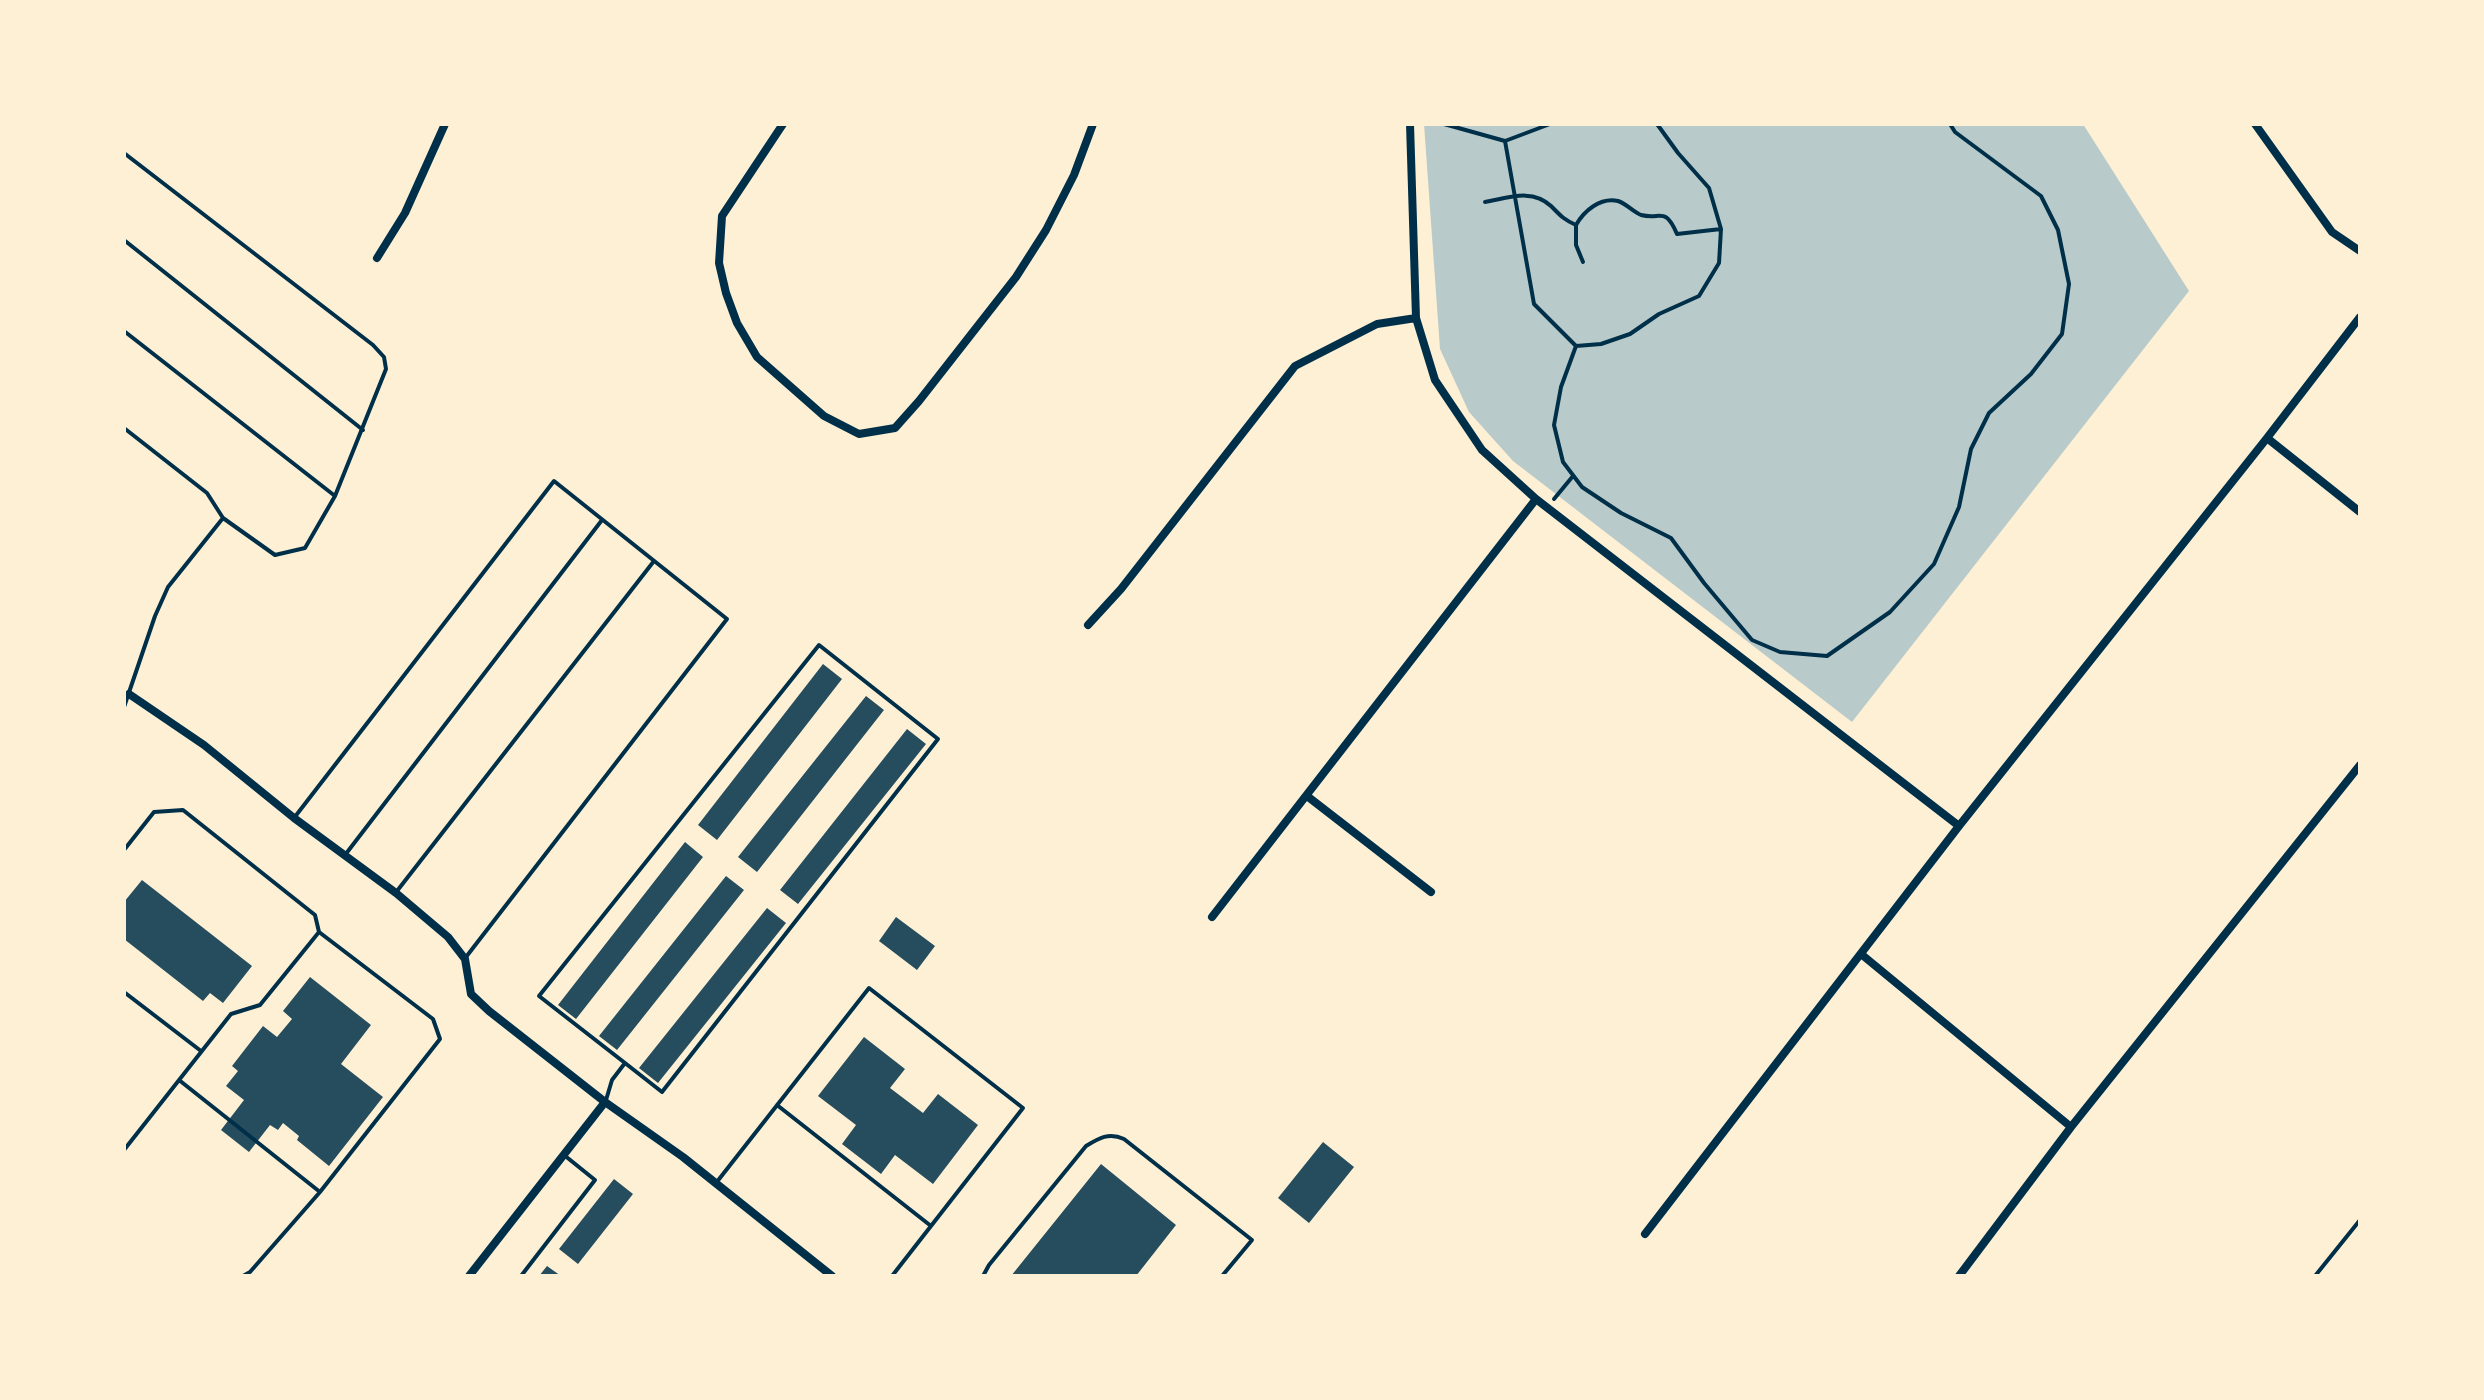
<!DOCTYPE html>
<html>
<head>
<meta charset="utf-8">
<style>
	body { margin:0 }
	#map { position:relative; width:2484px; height:1400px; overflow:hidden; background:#fdf0d5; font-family:"Titillium Web",sans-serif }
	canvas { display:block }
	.frame { position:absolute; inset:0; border:126px solid #fdf0d5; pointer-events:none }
</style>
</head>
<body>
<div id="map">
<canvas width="2484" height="1400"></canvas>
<div class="frame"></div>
</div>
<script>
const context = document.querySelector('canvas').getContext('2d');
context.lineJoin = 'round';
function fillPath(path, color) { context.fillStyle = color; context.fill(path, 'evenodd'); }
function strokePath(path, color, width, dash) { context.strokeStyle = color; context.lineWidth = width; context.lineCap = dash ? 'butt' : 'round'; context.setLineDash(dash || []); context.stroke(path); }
const green = new Path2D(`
	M1424 124H2083L2189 291 1852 722 1513 461 1469 412 1440 349Z`);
const building = new Path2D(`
	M823 664 842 679 717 840 698 825Z
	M866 696 884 710 757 872 738 857Z
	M907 729 926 744 798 904 780 890Z
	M685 842 703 857 576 1019 558 1005Z
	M726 876 744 890 617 1050 599 1036Z
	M142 880 252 966 223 1003 210 993 203 1001 124 939V902Z
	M767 908 786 923 658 1083 639 1068Z
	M896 917 935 946 917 970 879 941Z
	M310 977 371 1025 341 1064 383 1097 329 1166 297 1140 299 1136 283 1123 278 1130 270 1125 249 1152 221 1130 244 1100 226 1086 238 1071 232 1066 263 1026 277 1037 292 1019 283 1011Z
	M864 1037 905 1069 890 1088 923 1113 938 1094 978 1125 933 1184 895 1155 881 1174 842 1144 856 1125 818 1096Z
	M1323 1142 1354 1167 1309 1223 1278 1198Z
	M1101 1164 1176 1225 1136 1276H1011Z
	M614 1179 633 1194 578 1264 559 1249Z
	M547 1266 561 1276H539Z`);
const path = new Path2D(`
	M1444 124 1505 141 1534 304 1576 346
	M1505 141 1550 124
	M1485 202C1508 198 1532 188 1551 206 1560 215 1564 220 1576 225 1584 211 1600 197 1618 201 1627 204 1633 212 1641 215 1661 220 1665 206 1677 234L1721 229
	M1576 225V245L1583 262
	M1576 346 1561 387 1554 425 1563 462 1582 487 1621 513 1671 538 1704 583 1752 640 1780 652 1827 656 1890 612 1934 564 1959 507 1971 449 1989 413 2031 374 2062 334 2069 284 2058 230 2041 196 1955 132 1950 124
	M1576 346 1601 344 1630 334 1659 314 1699 296 1719 263 1721 229 1709 188 1678 153 1657 124
	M1554 499 1573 476`);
const service = new Path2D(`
	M124 153 373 345 384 357 386 369 335 496 305 548 275 555 223 518 207 493 124 428
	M124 240 363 430
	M124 331 335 496
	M124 707 155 616 168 587 223 518
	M294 818 554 481 727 619 466 957
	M124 850 154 812 183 810 315 915 319 932
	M345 855 602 520
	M397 891 654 561
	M124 992 201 1051
	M179 1080 320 1192
	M606 1100 612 1080 625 1063 662 1092 938 739 819 645 539 996 625 1063
	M777 1105 931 1226
	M124 1150 231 1014 260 1005 319 932 433 1019 440 1039 320 1192 250 1272 243 1276
	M716 1183 869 988 1023 1108 892 1276
	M521 1276 595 1180 564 1155
	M983 1276 989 1265 1086 1146C1099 1138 1109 1132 1124 1139L1252 1240 1222 1276
	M2315 1276 2360 1220`);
const minor = new Path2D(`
	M783 124 722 216 719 263 726 293 737 323 757 357 824 416 859 434 895 428 919 401 1016 277 1046 230 1074 175 1093 124
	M1410 124 1416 318 1435 380 1482 450 1536 499 1959 826
	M2255 124 2332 232 2360 251
	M377 258 405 213 445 124
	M2267 438 2360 512
	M1088 625 1121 589 1295 366 1377 324 1416 318
	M129 694 204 745 294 818 396 893 448 937 465 959 471 994 489 1011 605 1102 683 1157 832 1276
	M1307 796 1431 892
	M1212 917 1536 499
	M1861 954 2071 1127
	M1645 1234 1959 826 2267 438 2360 317
	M469 1276 605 1102
	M1959 1276 2071 1127 2360 765`);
fillPath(green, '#b9caca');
fillPath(building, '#264d5e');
strokePath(path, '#003049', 4);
strokePath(service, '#003049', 4);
strokePath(minor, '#003049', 8);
</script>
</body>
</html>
